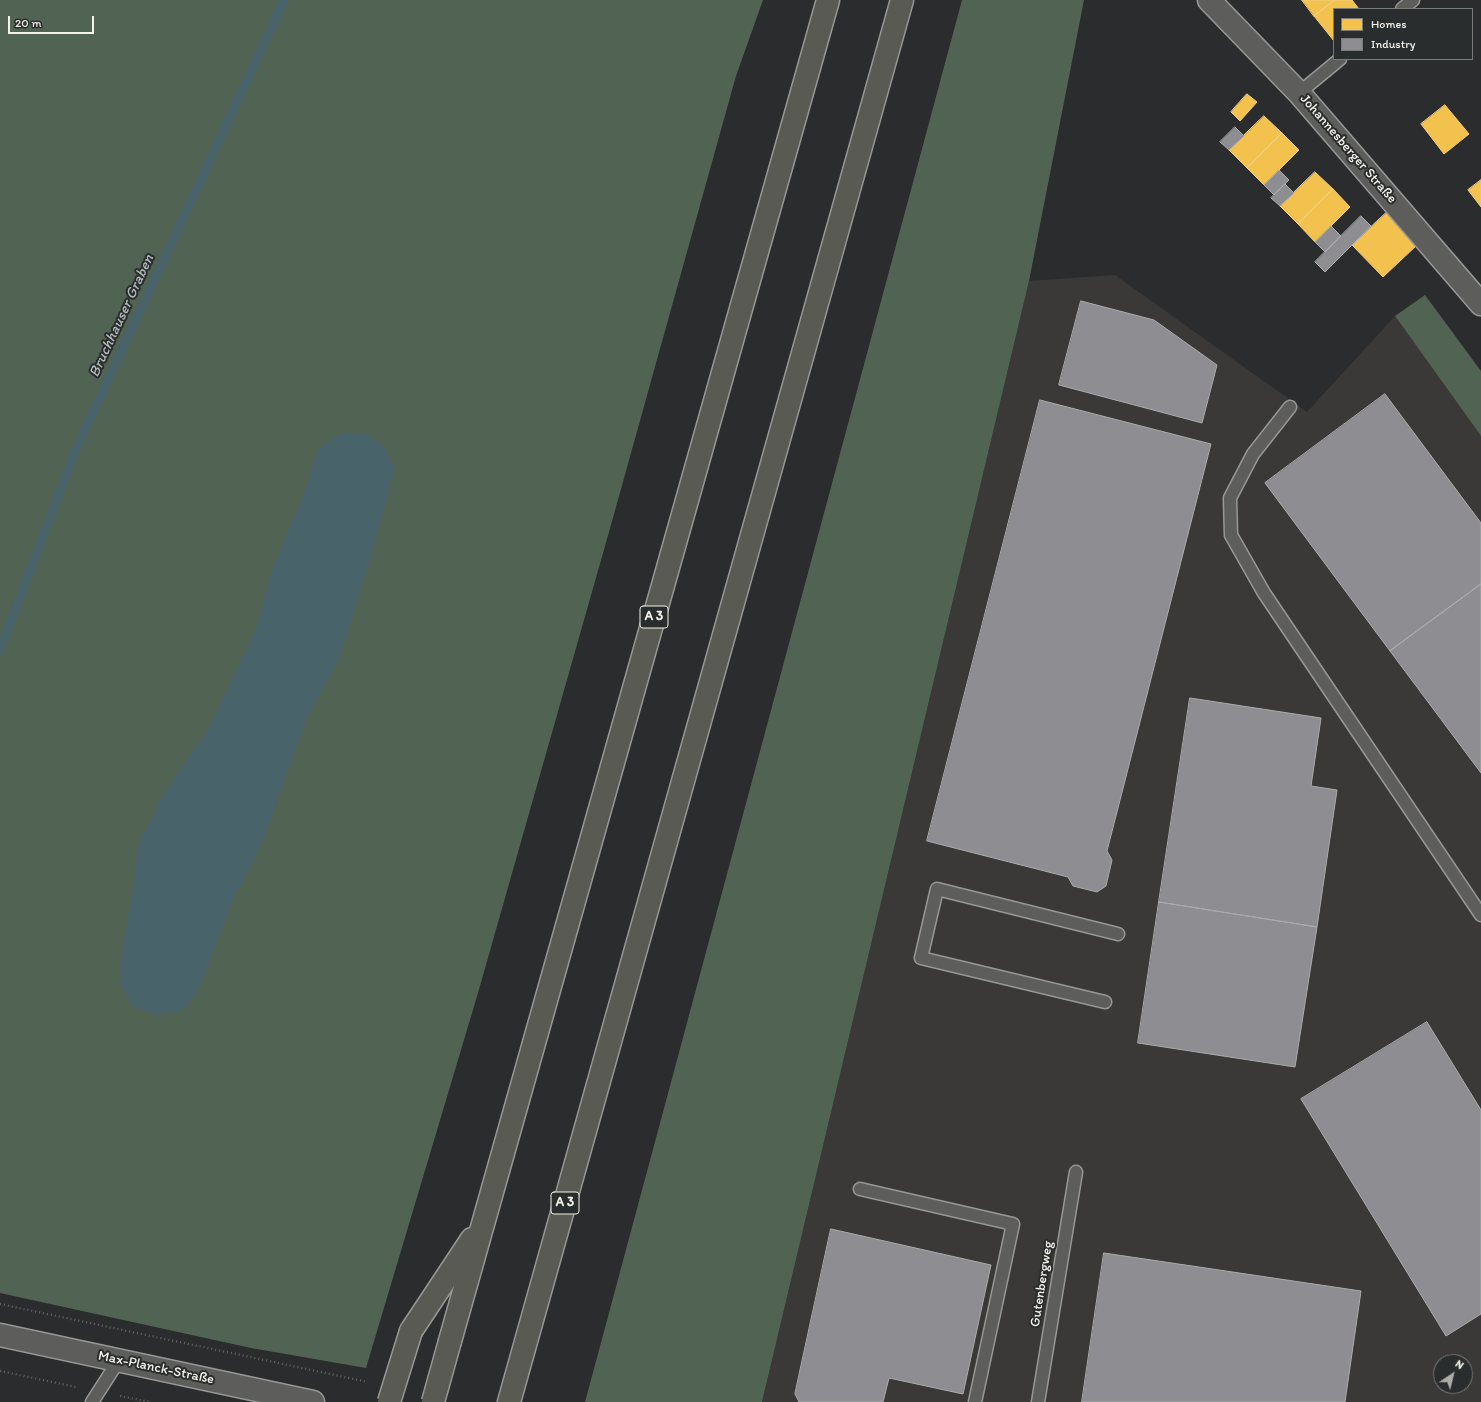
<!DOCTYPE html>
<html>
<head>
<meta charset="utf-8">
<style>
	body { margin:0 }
	#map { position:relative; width:1481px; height:1402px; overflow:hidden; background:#2b2c2d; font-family:Itim,sans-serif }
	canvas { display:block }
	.legend { position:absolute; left:1333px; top:8px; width:140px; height:52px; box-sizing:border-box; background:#2a2d2e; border:1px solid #7b7b78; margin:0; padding:5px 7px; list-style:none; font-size:12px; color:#f4f1e8 }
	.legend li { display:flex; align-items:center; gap:8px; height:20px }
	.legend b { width:20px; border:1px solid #7b7b78 }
	.north { position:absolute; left:1433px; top:1354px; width:40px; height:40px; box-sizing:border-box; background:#2a2d2e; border:1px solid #7b7b78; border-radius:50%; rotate:35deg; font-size:11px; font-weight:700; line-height:16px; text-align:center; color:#f4f1e8 }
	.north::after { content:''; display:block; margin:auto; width:14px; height:18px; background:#aeaca7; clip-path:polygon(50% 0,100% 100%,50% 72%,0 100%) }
	.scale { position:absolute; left:8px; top:16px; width:86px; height:18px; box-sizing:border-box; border:2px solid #f4f1e8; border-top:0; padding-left:5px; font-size:12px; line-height:14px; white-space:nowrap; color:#f4f1e8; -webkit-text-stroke:3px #2a2d2e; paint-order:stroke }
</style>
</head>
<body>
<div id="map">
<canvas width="1481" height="1402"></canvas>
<ul class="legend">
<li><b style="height:11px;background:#f2c14e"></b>Homes</li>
<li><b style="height:11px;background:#8d8d92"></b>Industry</li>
</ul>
<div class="north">N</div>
<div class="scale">20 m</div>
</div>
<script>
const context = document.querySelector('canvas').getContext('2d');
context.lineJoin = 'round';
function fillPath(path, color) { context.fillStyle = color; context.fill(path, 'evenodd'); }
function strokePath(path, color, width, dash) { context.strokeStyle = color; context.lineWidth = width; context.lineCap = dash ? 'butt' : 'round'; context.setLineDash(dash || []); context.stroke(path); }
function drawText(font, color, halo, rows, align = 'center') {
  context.font = font + ' Itim,sans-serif'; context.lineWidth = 4; context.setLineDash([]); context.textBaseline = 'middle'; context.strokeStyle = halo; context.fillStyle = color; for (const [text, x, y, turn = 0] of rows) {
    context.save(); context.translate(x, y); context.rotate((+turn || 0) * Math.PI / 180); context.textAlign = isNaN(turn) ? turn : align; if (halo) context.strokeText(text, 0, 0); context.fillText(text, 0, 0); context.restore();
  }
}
const built = new Path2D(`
	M1115 275 1307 412 1395 316 1481 436V1402H762L1029 281ZM1441 1362H1465V1386H1441Z`);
const green = new Path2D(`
	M0 0H763L736 76 609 532 478 993 366 1368 251 1348 0 1293Z
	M962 0H1084L1029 281 762 1402H585Z
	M1425 295 1481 371V436L1395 316Z`);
const water = new Path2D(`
	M343 432 365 434 384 446 395 468 374 547 341 653 336 665 307 718 264 838 246 876 234 897 200 987 186 1007 173 1013 156 1015 134 1007 120 984 121 956 130 907 138 844 166 790 207 731 256 629 271 572 306 488 317 450Z`);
const homes = new Path2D(`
	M1302 0H1335L1314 16Z
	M1335 0H1352L1359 9H1334V41L1314 16Z
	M1247 94 1257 102 1240 121 1231 112Z
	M1445 105 1469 134 1444 154 1421 124Z
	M1264 116 1282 133 1247 168 1229 150Z
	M1282 133 1299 150 1264 185 1247 168Z
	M1315 172 1333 189 1298 224 1280 206Z
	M1481 180V207L1468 190Z
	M1333 189 1350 207 1315 242 1298 224Z
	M1386 213 1417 245 1383 277 1352 245Z`);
const industry = new Path2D(`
	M1235 127 1244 136 1229 150 1220 142Z
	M1279 170 1289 180 1274 195 1264 185Z
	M1285 184 1294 193 1280 206 1271 198Z
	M1361 216 1371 226 1325 272 1315 262Z
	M1331 226 1341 236 1325 252 1315 242Z
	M1081 301 1154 320 1217 365 1202 423 1059 385Z
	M1385 394 1481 523V584L1390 651 1265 483Z
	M1040 400 1211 444 1107 851 1112 860 1106 886 1097 892 1073 886 1068 877 927 841Z
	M1481 584V773L1390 651Z
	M1190 698 1321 718 1311 786 1337 790 1317 927 1159 902Z
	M1159 902 1317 927 1295 1067 1138 1043Z
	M1427 1022 1481 1110V1314L1446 1336 1301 1099Z
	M831 1229 991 1265 963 1394 889 1378 883 1402H799L795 1394Z
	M1104 1253 1361 1291 1345 1402H1082Z`);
const stream = new Path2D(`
	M0 650 75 451 284 0`);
const path = new Path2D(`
	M0 1304 368 1382
	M0 1371 76 1387
	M120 1396 150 1402`);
const service = new Path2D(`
	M1402 9 1413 0
	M1299 93 1340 59
	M1290 407 1253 454 1230 498 1231 535 1264 593 1481 915
	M1105 1002 921 958 937 889 1118 934
	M860 1189 1013 1224 975 1402
	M92 1402 119 1360
	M1038 1402 1076 1172`);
const minor = new Path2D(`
	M1209 0 1299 93 1481 304`);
const tertiary = new Path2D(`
	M0 1335 313 1402`);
const motorway = new Path2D(`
	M411 1331 472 1239
	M450 1341 828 0
	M509 1402 902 0`);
const motorwayBridge = new Path2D(`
	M389 1402 411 1331
	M433 1402 450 1341`);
const shields = [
	[654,617,28],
	[565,1203,28]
];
const shieldNames = [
	["A 3",654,617],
	["A 3",565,1203]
];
const streetNames = [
	["Johannesberger Straße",1348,149,49],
	["Gutenbergweg",1042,1284,-81],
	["Max-Planck-Straße",156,1368,12]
];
const waterNames = [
	["Bruchhauser Graben",122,316,-65]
];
fillPath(built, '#3b3937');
fillPath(green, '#516352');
fillPath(water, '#486369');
fillPath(homes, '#f2c14e');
strokePath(homes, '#f3cf7c', 1);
fillPath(industry, '#8d8d92');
strokePath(industry, '#acabac', 1);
strokePath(stream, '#486369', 9);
strokePath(service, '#979796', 15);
strokePath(minor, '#979796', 25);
strokePath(tertiary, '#979796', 25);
strokePath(motorway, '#979796', 25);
strokePath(path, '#646464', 2.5, [1, 3]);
strokePath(service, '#5d5d5c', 12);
strokePath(minor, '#5d5d5c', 22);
strokePath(tertiary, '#5d5d5c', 22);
strokePath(motorway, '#5a5a55', 22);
strokePath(motorwayBridge, '#979796', 25, []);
strokePath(motorwayBridge, '#5a5a55', 22);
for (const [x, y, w] of shields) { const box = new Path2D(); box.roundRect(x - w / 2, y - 11, w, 22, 3); context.fillStyle = '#2a2d2e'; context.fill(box); strokePath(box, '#f4f1e8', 1); }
drawText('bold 13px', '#f4f1e8', null, shieldNames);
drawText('14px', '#f4f1e8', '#2a2d2e', streetNames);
drawText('italic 15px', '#b0bab8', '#2a2d2e', waterNames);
</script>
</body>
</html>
